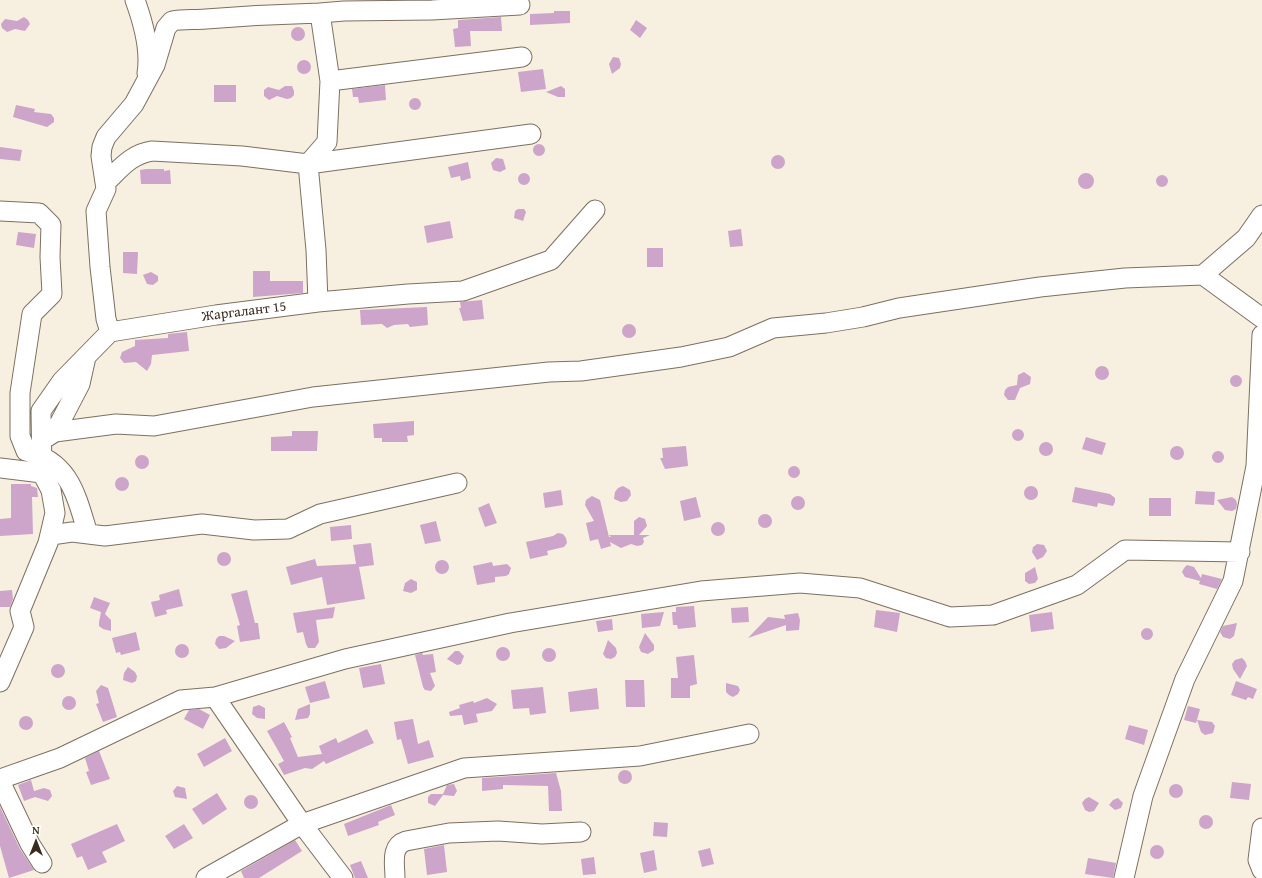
<!DOCTYPE html>
<html>
<head>
<meta charset="utf-8">
<style>
	body { margin:0 }
	#map { position:relative; width:1262px; height:878px; overflow:hidden; background:#f7f0e0; font-family:"Gentium Book Plus",serif }
	canvas { display:block }
	.north { position:absolute; left:16px; top:822px; width:40px; height:40px; -webkit-text-stroke:3px #fff; paint-order:stroke; rotate:0deg; font-size:11px; font-weight:700; line-height:16px; text-align:center; color:#3b2a1e }
	.north::after { content:''; display:block; margin:auto; width:14px; height:18px; background:#3b2a1e; clip-path:polygon(50% 0,100% 100%,50% 72%,0 100%) }
</style>
</head>
<body>
<div id="map">
<canvas width="1262" height="878"></canvas>
<div class="north">N</div>
</div>
<script>
const context = document.querySelector('canvas').getContext('2d');
context.lineJoin = 'round';
function fillPath(path, color) { context.fillStyle = color; context.fill(path, 'evenodd'); }
function strokePath(path, color, width, dash) { context.strokeStyle = color; context.lineWidth = width; context.lineCap = dash ? 'butt' : 'round'; context.setLineDash(dash || []); context.stroke(path); }
function drawText(font, color, halo, rows, align = 'center') {
  context.font = font + ' "Gentium Book Plus",serif'; context.lineWidth = 3; context.setLineDash([]); context.textBaseline = 'middle'; context.strokeStyle = halo; context.fillStyle = color; for (const [text, x, y, turn = 0] of rows) {
    context.save(); context.translate(x, y); context.rotate((+turn || 0) * Math.PI / 180); context.textAlign = isNaN(turn) ? turn : align; if (halo) context.strokeText(text, 0, 0); context.fillText(text, 0, 0); context.restore();
  }
}
const building = new Path2D(`
	M554 11H570V23L530 25V14L554 13Z
	M24 17 28 20 30 24 25 31 15 29 7 32 2 28 1 24 5 19 17 21Z
	M501 17 502 31H470L471 46 455 47 453 29 458 28V20Z
	M636 20 647 28 640 38 630 30Z
	M291 34a7 7 0 1 1 14 0a7 7 0 1 1-14 0Z
	M613 57 619 58 621 64 620 68 612 74 609 64Z
	M297 67a7 7 0 1 1 14 0a7 7 0 1 1-14 0Z
	M543 69 546 89 521 92 518 72Z
	M214 85H236V102H214Z
	M385 85 386 100 359 103 358 97H353L352 89Z
	M285 86H292L294 91V95L291 98 287 99 277 96 269 100 264 96V90L268 87 279 90Z
	M561 86 565 89V97H558L546 92Z
	M409 104a6 6 0 1 1 12 0a6 6 0 1 1-12 0Z
	M16 105 35 109 34 112 51 114 54 118V122L47 127 13 117Z
	M533 150a6 6 0 1 1 12 0a6 6 0 1 1-12 0Z
	M0 147 22 150 20 161 0 159Z
	M771 162a7 7 0 1 1 14 0a7 7 0 1 1-14 0Z
	M496 158 503 159 506 169 500 172 493 170 491 163Z
	M468 162 471 178 461 181 460 176 451 178 448 167Z
	M146 169H164V171L170 170 171 184H141L140 170Z
	M518 179a6 6 0 1 1 12 0a6 6 0 1 1-12 0Z
	M1078 181a8 8 0 1 1 16 0a8 8 0 1 1-16 0Z
	M1156 181a6 6 0 1 1 12 0a6 6 0 1 1-12 0Z
	M518 209H524L526 212 523 221 514 218 515 211Z
	M450 221 453 238 427 243 424 226Z
	M741 229 743 246 730 247 728 231Z
	M18 232 36 234 34 248 16 245Z
	M647 248H663V267H647Z
	M123 252H138L137 274 123 273Z
	M253 271H270V281H303V293L253 297Z
	M151 272 158 276V281L153 285 147 284 143 275Z
	M482 300 484 319 463 321 459 308H461L460 302Z
	M427 307 428 325 410 327 408 324 394 325 387 328 382 324 361 325 360 310Z
	M622 331a7 7 0 1 1 14 0a7 7 0 1 1-14 0Z
	M187 332 189 351 152 355 151 364 147 371 136 362 124 363 120 358 122 352 135 346V340L168 338V334Z
	M1095 373a7 7 0 1 1 14 0a7 7 0 1 1-14 0Z
	M1024 372 1031 377 1030 384 1020 388 1015 400H1008L1004 395 1005 390 1008 387 1017 385 1018 375Z
	M1230 381a6 6 0 1 1 12 0a6 6 0 1 1-12 0Z
	M414 421V435L407 436 408 442H382V438H374L373 424Z
	M1012 435a6 6 0 1 1 12 0a6 6 0 1 1-12 0Z
	M292 431H318L317 451H271V437L292 436Z
	M1086 437 1106 443 1102 455 1082 449Z
	M1039 449a7 7 0 1 1 14 0a7 7 0 1 1-14 0Z
	M1170 453a7 7 0 1 1 14 0a7 7 0 1 1-14 0Z
	M686 446 688 466 665 469 660 458H663L662 448Z
	M1212 457a6 6 0 1 1 12 0a6 6 0 1 1-12 0Z
	M135 462a7 7 0 1 1 14 0a7 7 0 1 1-14 0Z
	M788 472a6 6 0 1 1 12 0a6 6 0 1 1-12 0Z
	M115 484a7 7 0 1 1 14 0a7 7 0 1 1-14 0Z
	M11 484H31V486L37 488 38 497H32L33 534 0 536V519L11 518Z
	M1024 493a7 7 0 1 1 14 0a7 7 0 1 1-14 0Z
	M623 486 630 490 631 495 627 501 621 502 614 499 615 492 618 488Z
	M1075 487 1110 494 1115 498V502L1113 506 1098 503 1097 507 1072 502Z
	M561 490 563 505 545 508 543 493Z
	M1196 491 1215 492 1214 505 1195 504Z
	M592 496 600 500 609 537H611L609 535H634V521L639 517 645 519 647 526 639 535H650L643 538 644 542 642 545 637 546 631 544 621 548 610 542 611 546 601 549 598 539 590 541 586 523 594 521 585 505 586 500Z
	M791 503a7 7 0 1 1 14 0a7 7 0 1 1-14 0Z
	M696 497 701 517 684 521 680 501Z
	M1232 497 1236 500 1237 504 1236 509 1232 511 1225 510 1217 500Z
	M1149 498H1171V516H1149Z
	M489 503 497 523 485 527 478 508Z
	M758 521a7 7 0 1 1 14 0a7 7 0 1 1-14 0Z
	M436 521 441 541 425 544 420 525Z
	M711 529a7 7 0 1 1 14 0a7 7 0 1 1-14 0Z
	M351 525 352 539 331 541 330 527Z
	M558 533 563 534 566 538 567 543 564 547 547 551 548 555 530 559 526 542 553 536Z
	M371 543 374 565 359 567 365 599 327 605 322 577 291 585 286 567 315 559 317 566 356 564 353 545Z
	M1037 544 1044 545 1047 551 1043 557 1037 560 1032 552 1033 547Z
	M217 559a7 7 0 1 1 14 0a7 7 0 1 1-14 0Z
	M435 567a7 7 0 1 1 14 0a7 7 0 1 1-14 0Z
	M492 562 493 566 507 564 511 568 509 574 506 576 495 577V582L477 585 473 566Z
	M1187 565 1194 567 1201 578 1202 574 1222 579 1217 589 1199 584 1200 581 1185 577 1182 572 1184 568Z
	M1035 567 1038 579 1035 583 1029 584 1025 581V573Z
	M411 579 417 582V590L411 593 403 591 405 583Z
	M179 589 183 606 166 610 167 614 155 617 151 602 160 600 159 595Z
	M12 590 13 599 10 607H0V591Z
	M247 590 255 623H258L260 639 240 642 237 626 240 625 231 594Z
	M94 597 110 603 105 614 111 620V631L103 629 99 626V622L101 612 90 608Z
	M694 606 696 627 678 629 677 625H673L672 612H676V607Z
	M335 607 333 618 316 620 319 642 315 648H308L306 644 303 632 297 633 293 613Z
	M748 607 749 622 732 623 731 608Z
	M876 610 900 613 897 632 874 627Z
	M664 612 660 626 642 628 641 614Z
	M1052 612 1054 629 1031 632 1029 615Z
	M798 613 800 620 799 630 786 631V625L748 638 768 617 785 619 784 615Z
	M612 619 613 630 598 632 596 621Z
	M1237 623 1234 636 1230 639 1223 637 1220 632 1223 626Z
	M1141 634a6 6 0 1 1 12 0a6 6 0 1 1-12 0Z
	M136 632 140 650 121 655 120 652 116 653 112 638Z
	M645 633 654 645V650L648 654 641 652 639 647Z
	M219 636H224L235 641 226 648 219 649 215 644 216 639Z
	M608 640 616 648 617 653 615 657 611 659 606 658 603 654Z
	M175 651a7 7 0 1 1 14 0a7 7 0 1 1-14 0Z
	M496 654a7 7 0 1 1 14 0a7 7 0 1 1-14 0Z
	M542 655a7 7 0 1 1 14 0a7 7 0 1 1-14 0Z
	M455 651H459L464 656 461 664 457 665 447 659Z
	M422 653 423 655 433 654 436 672 430 673 435 686 431 691 425 690 423 687 415 655Z
	M694 655 697 684 690 686V698H671V678H678L676 657Z
	M1242 658 1245 661 1247 666 1240 679 1233 669 1232 664 1235 660Z
	M381 664 385 684 363 688 359 668Z
	M51 671a7 7 0 1 1 14 0a7 7 0 1 1-14 0Z
	M128 667 135 672 137 676 136 681 132 683 123 680 124 673Z
	M625 680H644L645 707H626Z
	M325 681 330 698 310 703 305 687Z
	M1236 681 1257 689 1253 699 1248 697 1246 700 1231 695Z
	M726 683 738 686 740 690 738 694 733 697 729 695 726 692Z
	M101 685 108 688 117 717 103 722 96 704 99 703 96 691Z
	M543 687 546 713 530 715 529 708 513 709 511 690Z
	M597 688 599 709 570 712 568 692Z
	M62 703a7 7 0 1 1 14 0a7 7 0 1 1-14 0Z
	M487 698 497 704 492 711 476 714 478 722 464 725 462 715 450 716 449 712 460 708 459 705 473 701 474 703Z
	M310 704V714L308 718 295 720 298 709Z
	M259 705 265 708V719L257 718 252 714 253 707Z
	M1188 706 1200 709 1197 720 1212 722 1215 726 1213 733 1205 735 1201 732 1197 720 1196 723 1184 720Z
	M199 709 210 715 203 729 184 719 189 710Z
	M19 723a7 7 0 1 1 14 0a7 7 0 1 1-14 0Z
	M413 719 418 744 429 740 434 757 408 764 401 739 397 740 394 722Z
	M284 722 292 737 290 738 298 757 322 754 319 746 336 738 338 743 367 729 374 743 326 764 324 761 312 769 305 768 284 775 278 764 284 761 267 731Z
	M1129 725 1148 730 1144 745 1125 739Z
	M225 738 232 751 204 767 197 754Z
	M99 751 110 779 91 785 86 772 89 771 85 758Z
	M618 777a7 7 0 1 1 14 0a7 7 0 1 1-14 0Z
	M556 773 561 791 562 811H549L548 786 503 785V789L482 791V778Z
	M31 780 34 791 44 788 50 790 52 796 48 801 35 797 24 801 18 785Z
	M1232 782 1251 784 1249 800 1230 798Z
	M454 784 457 791 454 796 443 795 435 806 428 803V797L431 794H443L447 785Z
	M1169 791a7 7 0 1 1 14 0a7 7 0 1 1-14 0Z
	M177 786 185 788 187 799 175 797 173 791Z
	M217 793 227 809 203 825 192 809Z
	M244 802a7 7 0 1 1 14 0a7 7 0 1 1-14 0Z
	M1089 797 1099 803 1094 811 1089 812 1085 810 1082 803 1085 799Z
	M1118 798 1123 803 1121 808 1115 810 1109 805 1113 800Z
	M391 805 395 815 378 822 379 825 348 836 344 824Z
	M0 807 20 849 34 870 9 878 0 846Z
	M1199 822a7 7 0 1 1 14 0a7 7 0 1 1-14 0Z
	M654 822 668 823 667 837 653 836Z
	M117 824 125 841 102 852 107 862 88 870 82 856 77 858 71 844Z
	M184 824 193 838 174 849 165 836Z
	M295 840 302 851 259 878H244L241 871Z
	M1150 852a7 7 0 1 1 14 0a7 7 0 1 1-14 0Z
	M444 845 447 872 427 875 424 849Z
	M710 848 714 864 702 867 698 851Z
	M654 850 657 870 644 873 640 853Z
	M594 857 596 874 583 875 581 859Z
	M1088 858 1116 863 1113 878 1085 874Z
	M361 861 368 878H355L350 865Z`);
const minor = new Path2D(`
	M135 0C143 22 151 49 147 73
	M330 81 522 57
	M105 183C120 169 131 154 152 151L242 156 308 164 327 142 330 81 320 13 344 11 432 10 520 5
	M0 211 39 213 51 225 50 257 52 294 32 314 20 393V436L26 451C70 462 76 495 88 534
	M1203 275 1246 238 1262 215
	M318 302 316 250 308 164 531 134
	M110 332 106 319 100 267 96 211 106 189 101 156 102 147 106 137 134 104 155 65 166 28 172 21C183 19 194 20 206 19 244 16 282 14 320 13
	M55 432 116 424 154 426 313 397 549 372 581 371 681 357 729 347 773 328 826 323 863 317 899 308 1040 287 1125 278 1203 275 1262 318
	M47 437 55 432 80 384 86 357
	M0 468 42 473
	M51 535 72 532 105 536 202 524 254 530 288 529 320 514 457 483
	M0 682 24 627 20 611 48 543 55 513 51 490 42 473 41 411 62 381 110 332 216 315 318 302 408 294 463 291 551 260 595 210
	M215 697 302 824 343 878
	M0 779 60 758 181 700 215 697 345 659 510 623 701 591 800 583 860 588 950 617 993 615 1077 585 1125 550 1240 552
	M0 781 30 844 42 863
	M1262 828 1258 860 1262 870
	M206 878 302 824 464 768 640 756 749 734
	M395 878C395 864 390 846 406 841L449 833 498 831 542 834 581 832
	M1124 878 1143 796 1185 679 1233 581 1256 466 1262 335`);
const streetNames = [
	["Жаргалант 15",244,312,-7]
];
fillPath(building, '#cda4ca');
strokePath(minor, '#7d6f62', 21);
strokePath(minor, '#fff', 19);
drawText('14px', '#3b2a1e', '#fff', streetNames);
</script>
</body>
</html>
